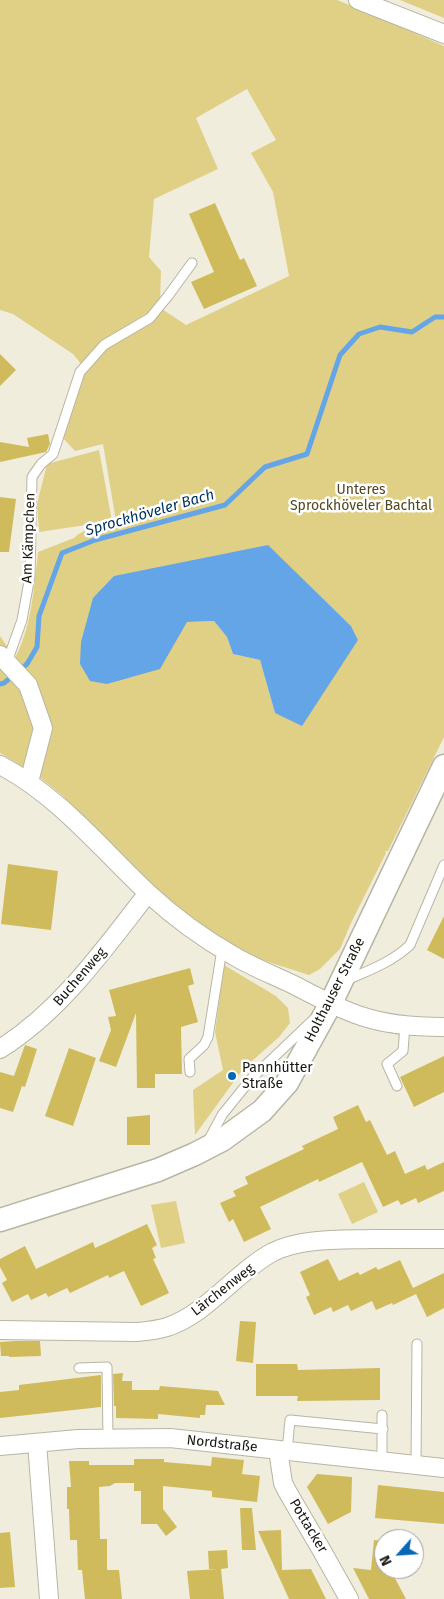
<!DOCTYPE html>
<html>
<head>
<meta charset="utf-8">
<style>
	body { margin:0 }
	#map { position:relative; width:444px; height:1599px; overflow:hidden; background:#f0eddc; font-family:"Fira Sans",sans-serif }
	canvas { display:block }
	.north { position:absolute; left:374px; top:1529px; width:50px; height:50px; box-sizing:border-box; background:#fff; border:1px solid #a3a2a0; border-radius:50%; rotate:244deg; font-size:14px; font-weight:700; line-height:20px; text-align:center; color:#181711 }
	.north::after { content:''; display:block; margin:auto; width:18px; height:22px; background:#0768b5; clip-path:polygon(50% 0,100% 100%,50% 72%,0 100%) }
</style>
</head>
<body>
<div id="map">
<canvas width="444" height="1599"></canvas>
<div class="north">N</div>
</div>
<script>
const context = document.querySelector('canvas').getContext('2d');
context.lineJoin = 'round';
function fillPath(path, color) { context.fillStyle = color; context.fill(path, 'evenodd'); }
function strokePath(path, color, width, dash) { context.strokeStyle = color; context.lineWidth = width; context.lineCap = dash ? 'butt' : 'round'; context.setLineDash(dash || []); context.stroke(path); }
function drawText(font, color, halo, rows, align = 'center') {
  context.font = font + ' "Fira Sans",sans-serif'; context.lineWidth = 5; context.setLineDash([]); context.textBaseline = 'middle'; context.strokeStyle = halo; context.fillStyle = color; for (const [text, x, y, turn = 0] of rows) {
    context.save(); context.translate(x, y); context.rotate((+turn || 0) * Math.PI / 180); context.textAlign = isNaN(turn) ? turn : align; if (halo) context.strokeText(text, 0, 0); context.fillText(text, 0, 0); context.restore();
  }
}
const green = new Path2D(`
	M0 0H337L376 16 444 46V737L388 851H385L386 853 351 923 340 949 320 969 309 975 262 960 218 940 188 919 127 863 63 796 38 776 39 725 28 770 0 753V636L15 658C32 626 34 587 38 552L74 538C84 528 102 525 116 521L103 444 75 451 61 436 83 374 106 348 153 321 162 309 186 325 289 276 273 192 251 153 276 140 247 89 196 118 218 169 154 199 149 257 161 271 160 301 149 312 101 342 81 364 73 354 13 314 0 310ZM267 545 350 625 358 640 275 713 260 660 233 654 227 637 214 621 187 622Z
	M400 0H444V18Z
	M99 450 112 521 39 532 37 504 47 464Z
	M224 965 276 996 288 1008 290 1023 279 1037 243 1069 195 1135 193 1090 223 1070 215 1032Z
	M364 1182 378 1212 352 1224 338 1194Z
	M176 1201 185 1243 161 1248 151 1205Z`);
const water = new Path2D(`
	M268 545 351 626 358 640 302 726 275 713 260 660 233 654 227 637 214 621 187 622 160 669 107 684 90 681 80 664 81 642 93 598 114 576Z`);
const stream = new Path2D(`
	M0 684 4 683 27 664 37 647 39 616 62 553 95 540 225 505 265 467 307 454 340 355 359 334 380 327 412 332 435 317H444`);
const building = new Path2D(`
	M215 203 240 260 244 258 257 286 204 309 191 282 214 272 189 214Z
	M0 354 16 370 0 386Z
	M48 434 50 444 46 452 0 462V442L29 447 27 438Z
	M0 497 16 499 9 552H0Z
	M8 864 58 871 51 930 1 924Z
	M444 916V959L427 950Z
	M190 968 194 984 188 986 198 1022 181 1027 182 1074H155V1088H137L136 1013 116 1067 99 1061 111 1030 108 1017 116 1016 109 990Z
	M25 1045 37 1049 25 1087 22 1086 13 1112 0 1108V1072L14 1076Z
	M69 1048 96 1058 73 1126 45 1116Z
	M444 1056V1092L414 1107 400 1077Z
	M358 1105 366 1122 370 1120 387 1155 395 1151 405 1174 425 1165 427 1170 444 1162V1191L418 1203 416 1198 401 1205 398 1200 383 1207 362 1162 319 1182 318 1179 260 1207 271 1229 244 1242 233 1219 229 1222 220 1203 236 1196 233 1191 248 1184 245 1177 304 1149 302 1146 338 1129 333 1117Z
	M150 1115V1145H127V1117Z
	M147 1224 157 1245 152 1248 156 1258 153 1259 169 1293 141 1306 124 1271 109 1278 108 1275 70 1293 67 1288 48 1297 46 1293 31 1300 28 1294 12 1302 2 1283 7 1280 0 1267V1259L25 1246 36 1269 93 1242 95 1248Z
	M328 1259 339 1281 358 1272 360 1275 376 1267 378 1270 400 1260 413 1288 444 1273V1308L427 1317 416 1294 393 1305 392 1303 376 1310 372 1301 351 1311 348 1305 333 1312 331 1307 314 1315 306 1297 310 1295 300 1272Z
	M240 1321 256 1322 253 1363 236 1361Z
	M15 1341H40L41 1356 9 1357V1356H1L0 1342Z
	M256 1364H297L298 1370 380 1368V1400L297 1401 298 1396H256Z
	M123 1373 122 1381H132V1390H159L160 1386 218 1391 225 1405H206L205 1415H200V1418L158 1414V1419L116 1418V1406H114L113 1374Z
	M101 1375V1407L0 1418V1392L19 1390V1385Z
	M212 1457 244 1460 242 1474 260 1476 257 1502 212 1497V1491L163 1486V1509L177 1527 166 1536 157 1524H141V1491H134V1483H115L110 1486 99 1487 100 1539H107V1570H119L122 1599H85L82 1570H78L77 1540H70L69 1509H67V1487H71L69 1461H89V1465H134V1459H164V1462L211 1466Z
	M317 1474 352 1477 351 1512 328 1524 307 1487Z
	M378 1485 444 1492V1524L375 1518Z
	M240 1508H252L256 1550H242Z
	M281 1530 282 1570 311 1569 326 1599H289L258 1531Z
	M10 1532 15 1587 0 1588V1533Z
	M374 1540 384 1541V1569H390L406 1599H369L353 1568 371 1570Z
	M227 1550 228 1568 221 1569 224 1599H190L187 1571 217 1569H209L208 1551Z`);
const service = new Path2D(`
	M7 662 22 620 30 576 32 477 41 464 53 454 80 372 104 345 150 318 168 296 192 263
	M347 980C370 970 392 962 410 945L444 865
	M190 1072 189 1059 204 1045 208 1037 222 949
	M397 1086 387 1064 403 1051 405 1025
	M207 1143 222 1115 251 1079 314 1019
	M79 1368 107 1367 108 1439
	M287 1451 290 1420 383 1429
	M382 1461V1415
	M416 1465 417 1344`);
const minor = new Path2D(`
	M358 0 444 34
	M0 655 28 685 43 728 29 782
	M0 765C59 796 101 849 149 894 175 918 204 939 234 956 254 968 276 976 296 986 317 997 339 1009 361 1016 387 1025 417 1027 444 1027
	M0 1049C62 1010 104 949 148 893
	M0 1330 137 1332C147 1331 158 1330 167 1327 207 1314 237 1271 273 1252 302 1238 340 1240 371 1239 396 1239 420 1239 444 1239
	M37 1443 49 1599
	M0 1446 78 1439 170 1438 444 1468
	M278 1450 283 1483 287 1491 322 1551 349 1599`);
const tertiary = new Path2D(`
	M0 1220 158 1170 195 1154 222 1140 262 1111 287 1083 331 1003 444 766`);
const markers = [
	[232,1076,5,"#0768b5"]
];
const parkNames = [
	["Unteres",361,490],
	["Sprockhöveler Bachtal",361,506]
];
const streetNames = [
	["Am Kämpchen",29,538,-88],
	["Buchenweg",80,977,-49],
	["Holthauser Straße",335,990,-63],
	["Lärchenweg",223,1290,-38],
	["Nordstraße",222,1444,6],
	["Pottacker",308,1526,59]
];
const poiNames = [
	["Pannhütter",242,1068],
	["Straße",242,1084]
];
const waterNames = [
	["Sprockhöveler Bach",150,513,-16]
];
fillPath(green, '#dfd086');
fillPath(water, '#64a5e7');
strokePath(stream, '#64a5e7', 5);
fillPath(building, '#cfbb5b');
strokePath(service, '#b8b5a4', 11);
strokePath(minor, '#b8b5a4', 20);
strokePath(tertiary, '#b8b5a4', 25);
strokePath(service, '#fff', 9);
strokePath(minor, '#fff', 18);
strokePath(tertiary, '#fff', 22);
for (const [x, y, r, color] of markers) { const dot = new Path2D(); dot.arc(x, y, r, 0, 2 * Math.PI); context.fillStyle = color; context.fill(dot); strokePath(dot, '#fff', 2); }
drawText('14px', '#514820', '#fff', parkNames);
drawText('14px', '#181711', '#fff', streetNames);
drawText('14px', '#181711', '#fff', poiNames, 'left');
drawText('italic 15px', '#01335d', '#fff', waterNames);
</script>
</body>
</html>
